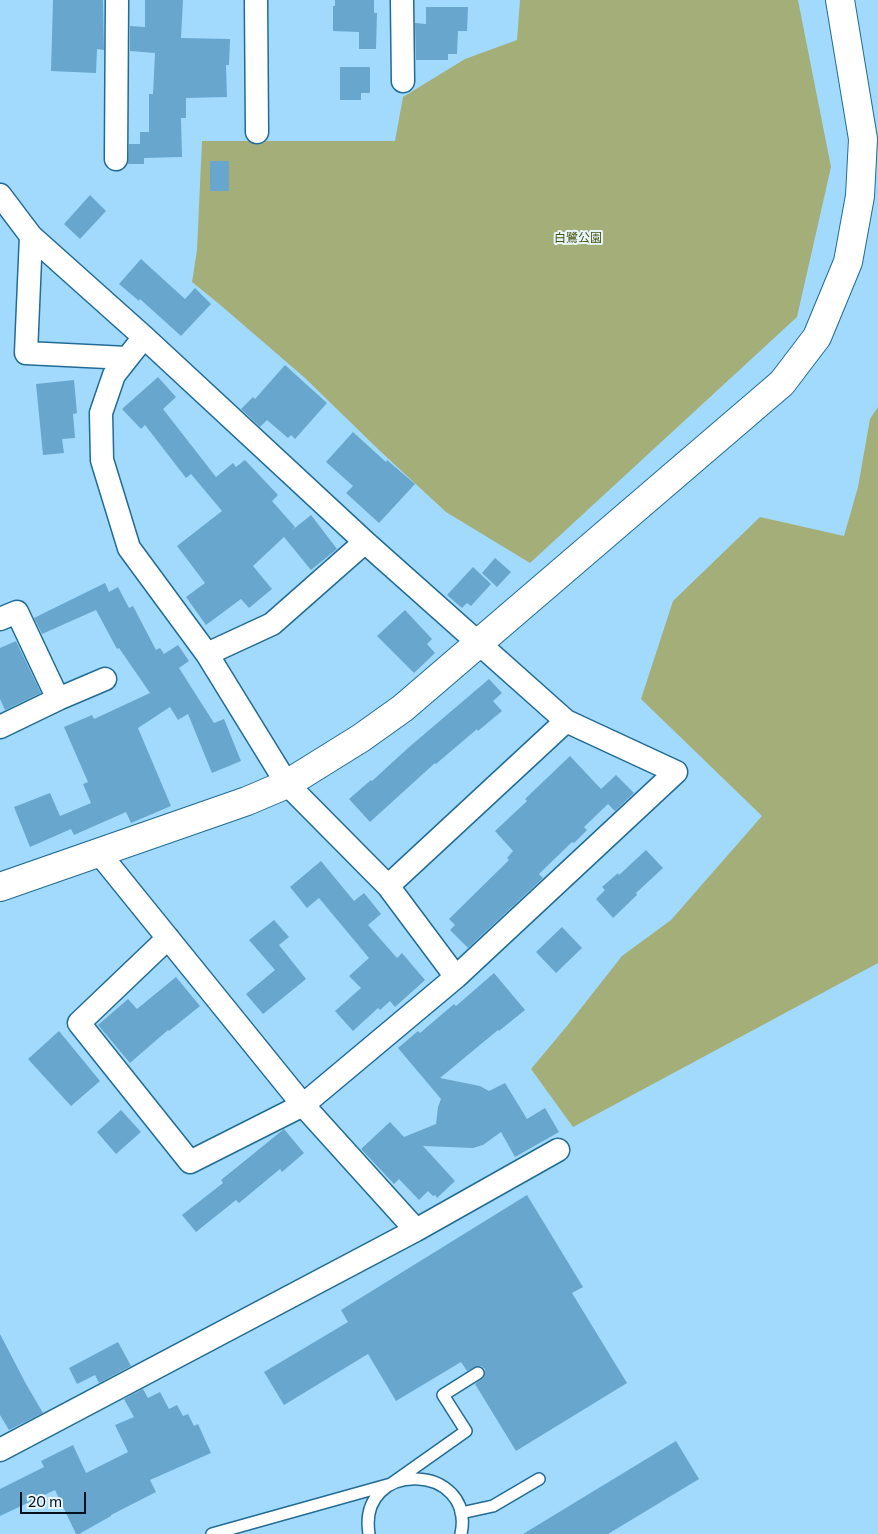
<!DOCTYPE html>
<html>
<head>
<meta charset="utf-8">
<style>
	body { margin:0 }
	#map { position:relative; width:878px; height:1534px; overflow:hidden; background:#a2dafe; font-family:Commissioner,sans-serif }
	canvas { display:block }
	.scale { position:absolute; left:20px; top:1492px; width:66px; height:22px; box-sizing:border-box; border:2px solid #00101d; border-top:0; padding-left:6px; font-size:15px; line-height:18px; white-space:nowrap; color:#00101d; -webkit-text-stroke:4px #e7f5fe; paint-order:stroke }
</style>
</head>
<body>
<div id="map">
<canvas width="878" height="1534"></canvas>
<div class="scale">20 m</div>
</div>
<script>
const context = document.querySelector('canvas').getContext('2d');
context.lineJoin = 'round';
function fillPath(path, color) { context.fillStyle = color; context.fill(path, 'evenodd'); }
function strokePath(path, color, width, dash) { context.strokeStyle = color; context.lineWidth = width; context.lineCap = dash ? 'butt' : 'round'; context.setLineDash(dash || []); context.stroke(path); }
function drawText(font, color, halo, rows, align = 'center') {
  context.font = font + ' Commissioner,"Noto Sans JP",sans-serif'; context.lineWidth = 4; context.setLineDash([]); context.textBaseline = 'middle'; context.strokeStyle = halo; context.fillStyle = color; for (const [text, x, y, turn = 0] of rows) {
    context.save(); context.translate(x, y); context.rotate((+turn || 0) * Math.PI / 180); context.textAlign = isNaN(turn) ? turn : align; if (halo) context.strokeText(text, 0, 0); context.fillText(text, 0, 0); context.restore();
  }
}
const green = new Path2D(`
	M520 0H798L831 167 797 317 530 563 446 512 380 451 305 378 218 303 192 282 197 250 202 141H395L403 97 465 59 517 40Z
	M878 407V963L573 1127 531 1069 567 1026 622 956 671 920 762 816 641 699 673 601 760 517 844 536 858 487 870 419Z`);
const building = new Path2D(`
	M53 0H103L104 50 97 49 96 73 51 71Z
	M145 0H183L181 38 230 39 229 65H226L227 97 186 98V118H181L182 157 144 158V164H128L129 144H140V132H149V94H153L155 53 130 51V26L145 27Z
	M335 0H374V13H377L376 49H359V32L333 31V6H335Z
	M426 7H468L467 31H458L457 54H448V60H416L415 23 426 24Z
	M340 67H370V93H361V100H340Z
	M210 161H229V191H210Z
	M90 195 106 211 80 239 64 224Z
	M141 259 185 299 195 288 211 304 181 336 140 299 139 301 119 284Z
	M285 365 327 403 295 439 291 435 288 438 267 420 260 427 241 409 253 397 255 399Z
	M158 377 176 397 163 409 216 477 233 463 236 467 245 460 278 495 272 501 295 527 291 531 311 515 337 549 311 570 284 537 253 566 272 589 249 608 241 599 206 625 186 597 205 583 177 546 222 511 191 474 186 478 145 425 141 429 122 409Z
	M74 380 77 413 73 414 75 438 62 439 64 453 43 455 36 384Z
	M353 432 386 462 387 460 415 484 379 523 346 493 353 486 326 462Z
	M495 558 511 572 497 587 482 573Z
	M473 567 491 584 471 606 467 603 462 608 447 595Z
	M105 583 109 592 118 587 129 608 133 606 156 650 160 648 164 654 178 645 189 661 179 668 214 723 224 719 241 761 212 773 188 714 178 720 170 707 138 728 171 806 131 823 126 812 74 835 71 829 30 847 14 807 50 793 60 816 91 803 83 784 88 782 64 727 92 715 94 719 150 693 119 648 117 649 96 610 42 634 34 618Z
	M405 610 432 639 427 644 435 653 414 673 377 636Z
	M16 641 41 693 5 710 0 699V648Z
	M489 679 502 693 493 701 502 711 478 731 477 729 436 764 435 763 370 822 349 799 371 780 372 781 408 748Z
	M570 756 601 789 616 775 634 793 615 811 608 804 584 827 587 830 574 843 572 842 539 874 543 878 468 948 450 930 455 925 449 919 509 860 507 858 513 851 495 831 527 801 525 799Z
	M646 850 663 868 636 893 637 895 613 918 596 899 605 890 602 887 618 873 619 875Z
	M321 861 354 901 364 893 381 914 368 925 397 958 402 953 425 980 395 1007 390 1001 380 1010 378 1008 353 1031 335 1011 361 988 349 976 369 958 319 898 307 908 290 887Z
	M274 920 289 937 279 945 306 979 263 1014 246 994 275 970 249 940Z
	M562 927 582 948 556 973 536 952Z
	M494 973 525 1010 499 1031 498 1030 440 1078 480 1086 489 1091 505 1083 527 1119 545 1108 559 1132 515 1157 501 1132 483 1145 473 1148 423 1146 455 1181 437 1198 435 1195 433 1196 428 1191 419 1200 399 1179 394 1184 361 1149 390 1122 404 1137 436 1124 438 1107 441 1099 398 1048 418 1031 420 1033 454 1004 456 1006Z
	M176 977 200 1006 169 1031 168 1030 130 1063 98 1025 128 999 137 1009Z
	M59 1031 100 1081 71 1106 28 1059Z
	M121 1110 141 1132 116 1154 97 1132Z
	M284 1129 304 1153 282 1172 280 1169 239 1203 236 1200 196 1232 182 1215 223 1183 221 1180Z
	M527 1195 583 1287 572 1293 627 1383 516 1451 475 1384 484 1377 485 1369 481 1366H477L467 1371 461 1362 396 1401 368 1354 284 1405 264 1372 348 1322 341 1310Z
	M0 1334 26 1384 43 1413 9 1430 0 1415Z
	M118 1342 131 1366 99 1383 95 1375 77 1384 69 1368Z
	M143 1389 148 1398 160 1392 169 1409 177 1405 183 1416 188 1414 194 1426 198 1424 211 1453 150 1480 156 1492 111 1515V1516L79 1534H76L55 1490 0 1516V1489L44 1467 41 1461 73 1445 86 1473 128 1452 115 1425 134 1417 124 1399Z
	M676 1441 699 1479 608 1534H523Z`);
const service = new Path2D(`
	M461 1513 493 1506 539 1479
	M212 1534 391 1484 466 1431 443 1395 478 1373
	M369 1534C357 1458 476 1463 461 1534`);
const minor = new Path2D(`
	M256 0 257 132
	M402 0 403 81
	M116 159 117 0
	M0 195 31 236 144 337 365 542 566 721 676 772 456 977 303 1105 190 1162 79 1023 168 938
	M31 236 26 353 127 358
	M144 337 114 375 101 413 102 460 129 548 207 654 287 784 388 886 456 977
	M0 619 17 612 58 699 0 727
	M207 654 272 624 365 542
	M58 699 105 679
	M99 853 303 1105 416 1230
	M388 886 566 721
	M0 1450 416 1230 558 1150`);
const tertiary = new Path2D(`
	M0 887 247 801 287 784 361 738 403 708 782 383 817 337 848 262 860 196 863 139 840 0`);
const parkNames = [
	["白鷺公園",578,238]
];
fillPath(green, '#a4ae78');
fillPath(building, '#68a6cd');
strokePath(service, '#226b94', 14);
strokePath(minor, '#226b94', 25);
strokePath(tertiary, '#226b94', 30);
strokePath(service, '#fff', 11);
strokePath(minor, '#fff', 22);
strokePath(tertiary, '#fff', 28);
drawText('12px', '#4a540a', '#e7f5fe', parkNames);
</script>
</body>
</html>
